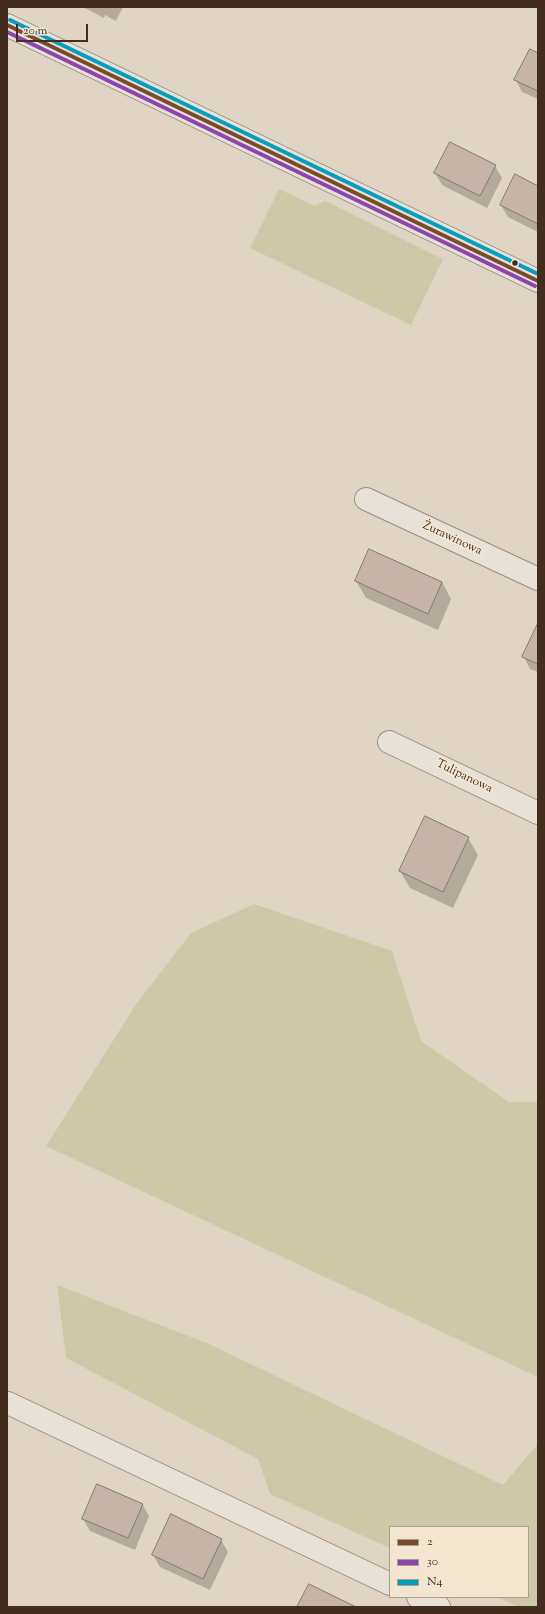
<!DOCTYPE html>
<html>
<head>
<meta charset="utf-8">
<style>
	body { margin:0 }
	#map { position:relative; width:545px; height:1614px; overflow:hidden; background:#e0d5c4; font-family:"Sorts Mill Goudy",serif }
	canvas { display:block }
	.frame { position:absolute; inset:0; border:8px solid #422d1e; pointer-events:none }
	.legend { position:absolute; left:389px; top:1526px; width:140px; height:72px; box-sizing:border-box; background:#f3e6d0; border:1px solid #ac9c89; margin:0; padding:5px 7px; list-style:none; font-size:12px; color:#422d1e }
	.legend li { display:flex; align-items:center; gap:8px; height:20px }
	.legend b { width:20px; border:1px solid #ac9c89 }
	.scale { position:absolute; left:16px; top:24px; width:72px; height:18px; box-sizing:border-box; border:2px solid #422d1e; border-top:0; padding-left:5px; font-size:12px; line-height:14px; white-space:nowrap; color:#422d1e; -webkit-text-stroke:3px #f3e6d0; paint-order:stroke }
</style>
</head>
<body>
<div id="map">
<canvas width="545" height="1614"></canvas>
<div class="frame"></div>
<ul class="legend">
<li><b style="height:5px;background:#7a4b2a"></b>2</li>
<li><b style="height:5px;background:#8e44ad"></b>30</li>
<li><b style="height:5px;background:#079dbc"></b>N4</li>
</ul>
<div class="scale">20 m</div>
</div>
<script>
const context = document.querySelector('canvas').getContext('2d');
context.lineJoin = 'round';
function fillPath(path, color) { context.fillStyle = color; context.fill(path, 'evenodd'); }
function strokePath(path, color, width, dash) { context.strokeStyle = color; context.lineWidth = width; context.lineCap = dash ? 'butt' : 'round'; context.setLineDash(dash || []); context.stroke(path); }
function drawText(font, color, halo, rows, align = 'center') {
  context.font = font + ' "Sorts Mill Goudy",serif'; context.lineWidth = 4; context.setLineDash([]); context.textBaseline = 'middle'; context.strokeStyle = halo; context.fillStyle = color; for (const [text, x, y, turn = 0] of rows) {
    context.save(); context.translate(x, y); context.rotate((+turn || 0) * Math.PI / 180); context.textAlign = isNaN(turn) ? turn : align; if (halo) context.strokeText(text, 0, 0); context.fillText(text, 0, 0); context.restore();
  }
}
const green = new Path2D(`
	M279 189 315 206 325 201 443 259 411 325 250 248Z
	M254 904 392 951 421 1041 509 1102H538V1377L46 1146 137 1003 191 933Z
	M57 1285 209 1344 503 1485 538 1444V1607H519L497 1597H528V1527H390V1548L270 1494 258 1459 66 1358Z`);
const shadow = new Path2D(`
	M83 7H123L116 21 105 15 104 18Z
	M538 54V99L522 92 516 80Z
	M495 166 502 178 487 208 442 185 435 173Z
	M538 187V232L508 217 501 205Z
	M356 581 442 582 451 599 438 630 366 598Z
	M538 625V672L530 669 524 657Z
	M468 838 478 855 453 908 410 888 400 871Z
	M142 1504 149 1516 135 1550 90 1531 83 1519Z
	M221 1540 228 1552 210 1590 160 1567 153 1555Z`);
const building = new Path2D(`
	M530 49 538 53V91L514 80Z
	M450 142 496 165 480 196 434 173Z
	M515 174 538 186V224L500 205Z
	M369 549 442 582 428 614 355 581Z
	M538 623V664L522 657Z
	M425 816 469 837 443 892 399 871Z
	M97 1484 143 1504 128 1538 82 1519Z
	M171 1514 222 1539 203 1579 152 1555Z
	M309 1584 356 1607H297Z`);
const minor = new Path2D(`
	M7 25 538 281
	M366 499 538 579
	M389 742 538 813
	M8 1403 390 1584
	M418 1597 439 1607`);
const bus1 = new Path2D(`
	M7 25 538 281`);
const bus2 = new Path2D(`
	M7 32 535 286`);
const bus3 = new Path2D(`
	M10 20 538 274`);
const markers = [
	[515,263,3.5,"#422d1e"]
];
const streetNames = [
	["Żurawinowa",452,539,25],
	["Tulipanowa",464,777,26]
];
fillPath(green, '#cdc8a5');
fillPath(shadow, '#0003');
fillPath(building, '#c7b4a8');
strokePath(building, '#827a6f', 1);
strokePath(minor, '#9a9085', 24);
strokePath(minor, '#e7e1d8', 22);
strokePath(bus1, '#7a4b2a', 4);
strokePath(bus2, '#8e44ad', 4);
strokePath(bus3, '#079dbc', 4);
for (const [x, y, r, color] of markers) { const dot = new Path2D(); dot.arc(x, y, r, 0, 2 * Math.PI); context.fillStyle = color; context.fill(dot); strokePath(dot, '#f3e6d0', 1.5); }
drawText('12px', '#422d1e', '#f3e6d0', streetNames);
</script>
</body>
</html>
